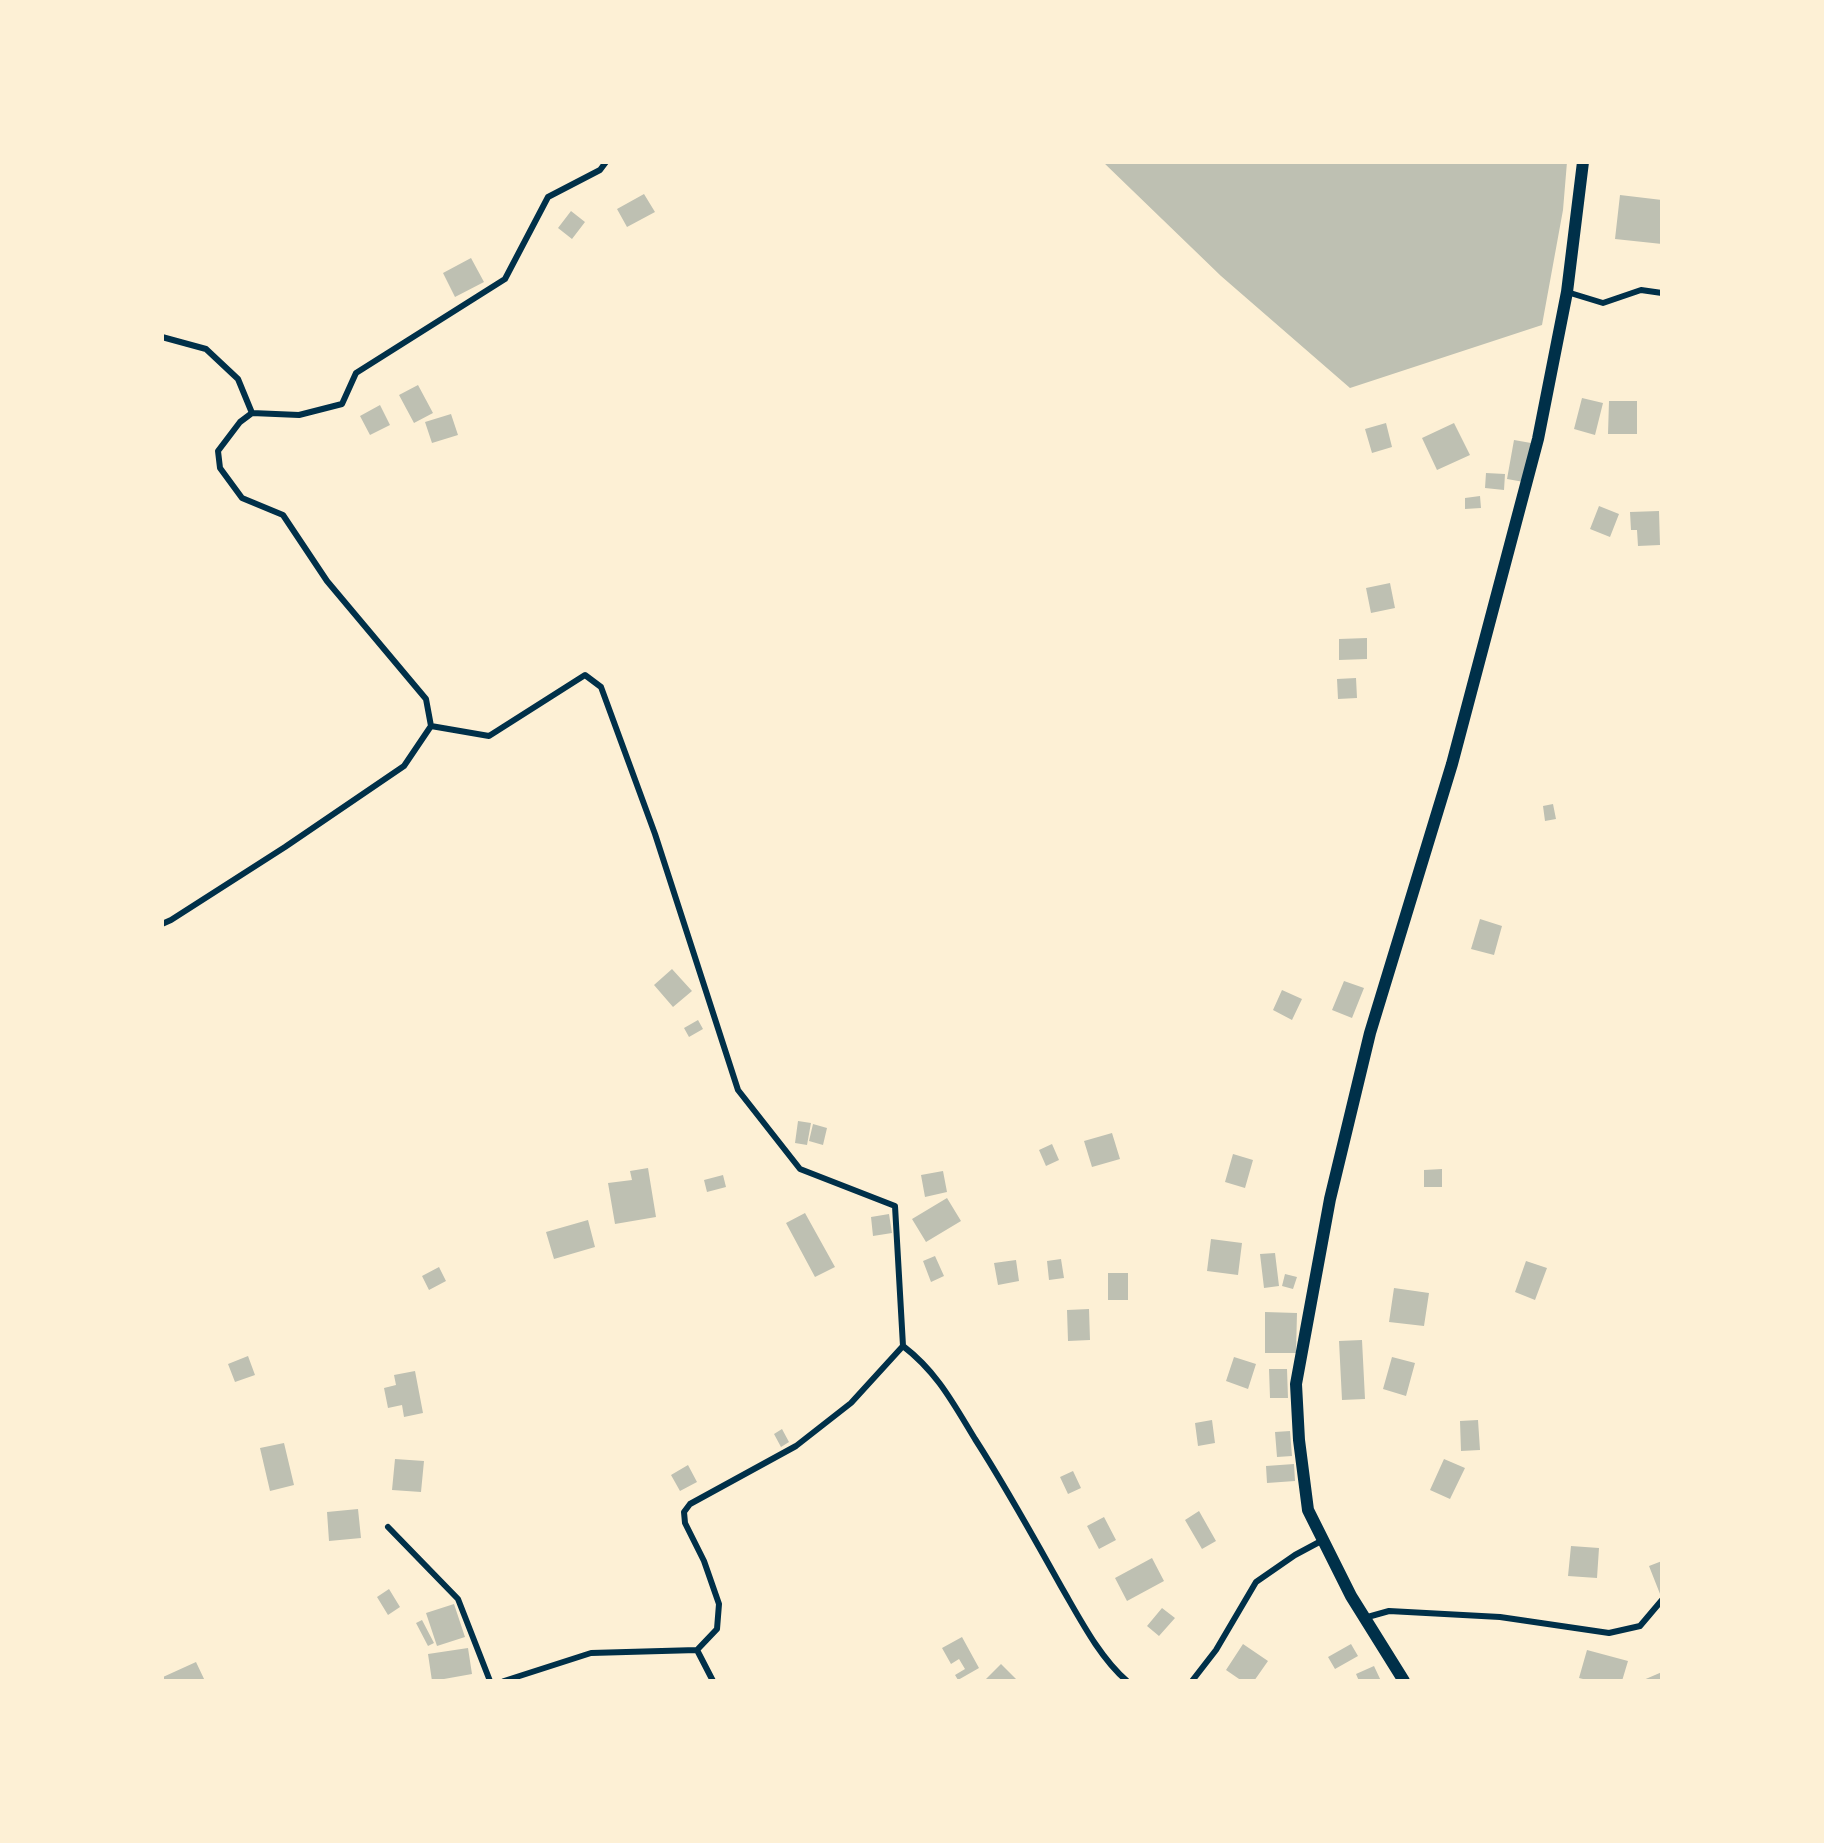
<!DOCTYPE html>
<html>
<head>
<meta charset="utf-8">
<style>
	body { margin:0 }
	#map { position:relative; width:1824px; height:1843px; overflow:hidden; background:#fdf0d5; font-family:"Titillium Web",sans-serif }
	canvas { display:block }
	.frame { position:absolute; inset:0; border:164px solid #fdf0d5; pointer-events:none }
</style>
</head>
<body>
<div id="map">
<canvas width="1824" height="1843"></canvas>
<div class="frame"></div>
</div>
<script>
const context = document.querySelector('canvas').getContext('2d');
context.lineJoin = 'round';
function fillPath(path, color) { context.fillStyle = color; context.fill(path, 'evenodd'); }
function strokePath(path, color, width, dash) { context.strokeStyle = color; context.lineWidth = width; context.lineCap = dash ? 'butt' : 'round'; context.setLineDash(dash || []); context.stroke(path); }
const building = new Path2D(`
	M1103 162H1567L1563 210 1542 325 1350 388 1221 276Z
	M644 194 655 212 627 227 617 209Z
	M1620 195 1662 200V244L1615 239Z
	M571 211 585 222 572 239 558 228Z
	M471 258 484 282 455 297 443 273Z
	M418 385 433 413 414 423 399 395Z
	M1582 398 1603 403 1595 435 1574 429Z
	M1609 401H1637V434H1608Z
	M380 405 390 425 370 435 360 416Z
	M451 414 458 435 432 443 425 422Z
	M1386 423 1392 447 1372 453 1365 429Z
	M1454 423 1470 455 1437 470 1422 438Z
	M1514 440 1531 443 1524 482 1507 479Z
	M1486 473 1505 474 1504 490 1485 488Z
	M1480 496 1481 508 1465 509V498Z
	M1599 506 1619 514 1610 537 1590 529Z
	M1659 511 1660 545 1638 546 1637 530H1631L1630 512Z
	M1390 583 1395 608 1371 613 1366 588Z
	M1367 638V659L1339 660V639Z
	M1356 678 1357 698 1338 699 1337 679Z
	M1553 804 1556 819 1545 821 1543 806Z
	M1480 919 1502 926 1494 955 1471 949Z
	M672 969 692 991 673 1007 654 985Z
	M1344 981 1364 988 1352 1018 1332 1010Z
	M1282 990 1302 999 1292 1020 1273 1010Z
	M698 1020 703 1029 689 1037 684 1028Z
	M798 1121 811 1123 807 1145 795 1143Z
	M813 1124 827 1128 823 1145 809 1141Z
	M1112 1133 1120 1159 1092 1167 1084 1141Z
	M1052 1144 1059 1160 1046 1166 1039 1150Z
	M1233 1154 1253 1160 1245 1188 1225 1182Z
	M648 1168 656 1217 615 1224 608 1183 632 1180 630 1171Z
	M1442 1169V1187H1424V1170Z
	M943 1171 947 1192 925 1197 921 1175Z
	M723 1175 726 1187 707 1192 704 1180Z
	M947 1198 961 1221 926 1242 912 1219Z
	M805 1213 835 1267 815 1277 786 1223Z
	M889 1214 892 1233 873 1236 871 1217Z
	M588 1220 595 1247 554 1259 546 1232Z
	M1211 1239 1242 1243 1238 1275 1207 1271Z
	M1275 1253 1279 1286 1264 1288 1260 1254Z
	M935 1256 944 1276 931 1282 923 1261Z
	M1061 1259 1064 1278 1049 1280 1047 1261Z
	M1016 1260 1019 1281 998 1285 994 1263Z
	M1526 1261 1547 1268 1535 1300 1515 1292Z
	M439 1267 446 1281 429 1290 422 1276Z
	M1108 1273H1128V1300H1108Z
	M1285 1274 1297 1277 1293 1289 1282 1286Z
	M1394 1288 1429 1293 1424 1326 1389 1322Z
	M1089 1309 1090 1340 1068 1341 1067 1310Z
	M1265 1312 1297 1313 1296 1353H1265Z
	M1362 1340 1365 1399 1342 1400 1339 1341Z
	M248 1356 255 1375 235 1382 228 1364Z
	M1234 1357 1256 1364 1248 1389 1226 1381Z
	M1392 1357 1415 1363 1406 1396 1383 1389Z
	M1269 1369H1287L1288 1398H1270Z
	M415 1371 423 1413 404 1417 402 1405 388 1408 384 1388 396 1385 394 1375Z
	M1212 1420 1215 1443 1198 1446 1195 1423Z
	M1478 1420 1480 1450 1461 1451 1460 1421Z
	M782 1429 789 1442 781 1447 774 1434Z
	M1290 1431 1292 1456 1277 1457 1275 1432Z
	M284 1443 294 1485 270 1491 260 1448Z
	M395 1459 424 1461 421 1492 392 1490Z
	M1444 1459 1465 1468 1450 1499 1430 1490Z
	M1294 1464 1295 1481 1267 1483 1266 1466Z
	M688 1465 697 1482 680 1491 671 1475Z
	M1073 1471 1081 1488 1068 1494 1060 1477Z
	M358 1509 361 1538 329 1541 327 1512Z
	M1199 1511 1216 1541 1202 1549 1185 1520Z
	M1104 1517 1116 1540 1099 1549 1087 1526Z
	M1571 1546 1599 1548 1597 1578 1568 1576Z
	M1152 1558 1164 1581 1127 1601 1115 1578Z
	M1662 1561V1599L1649 1566Z
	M389 1589 400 1607 388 1615 377 1597Z
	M454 1604 465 1637 437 1646 426 1613Z
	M1162 1608 1175 1618 1159 1636 1147 1626Z
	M422 1620 434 1643 428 1646 416 1623Z
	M962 1637 979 1668 958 1680 955 1675 965 1669 959 1659 951 1664 942 1648Z
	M1243 1644 1268 1661 1254 1681H1242L1226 1670Z
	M1351 1644 1358 1656 1335 1669 1328 1657Z
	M468 1648 472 1674 444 1679V1681H432L428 1654Z
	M1587 1650 1628 1661 1622 1681H1591L1579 1678Z
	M196 1662 205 1681H165L163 1677Z
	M1001 1664 1018 1681H984Z
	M1374 1666 1381 1681H1359L1356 1674Z
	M1662 1672V1681H1641Z`);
const minor = new Path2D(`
	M1567 292 1603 303 1641 290 1662 293
	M162 337 206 349 238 379 252 413 299 415 342 404 356 373 505 279 548 197 600 170 606 162
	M431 726 489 736 585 675 601 687 655 834 738 1090 800 1169 895 1206 903 1346C937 1372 953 1403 975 1439 1006 1487 1034 1538 1062 1588 1080 1619 1100 1658 1127 1681
	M162 924 171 920 285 847 404 766 431 726 426 699 327 581 283 515 242 498 220 468 218 451 240 422 252 413
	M388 1527 458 1599 490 1681
	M1364 1618 1389 1611 1500 1617 1609 1633 1640 1626 1662 1600
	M697 1650 713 1681
	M504 1681 591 1653 697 1650 717 1629 719 1604 704 1561 685 1523 684 1512 690 1504 796 1446 851 1403 903 1346
	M1192 1681 1216 1650 1256 1582 1295 1555 1323 1540`);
const secondary = new Path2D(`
	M1404 1681 1351 1596 1308 1510 1299 1440 1296 1384 1330 1199 1370 1033 1452 764 1538 439 1567 292 1583 162`);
fillPath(building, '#bec0b2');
strokePath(minor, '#003049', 6);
strokePath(secondary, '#003049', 12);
</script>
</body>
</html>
